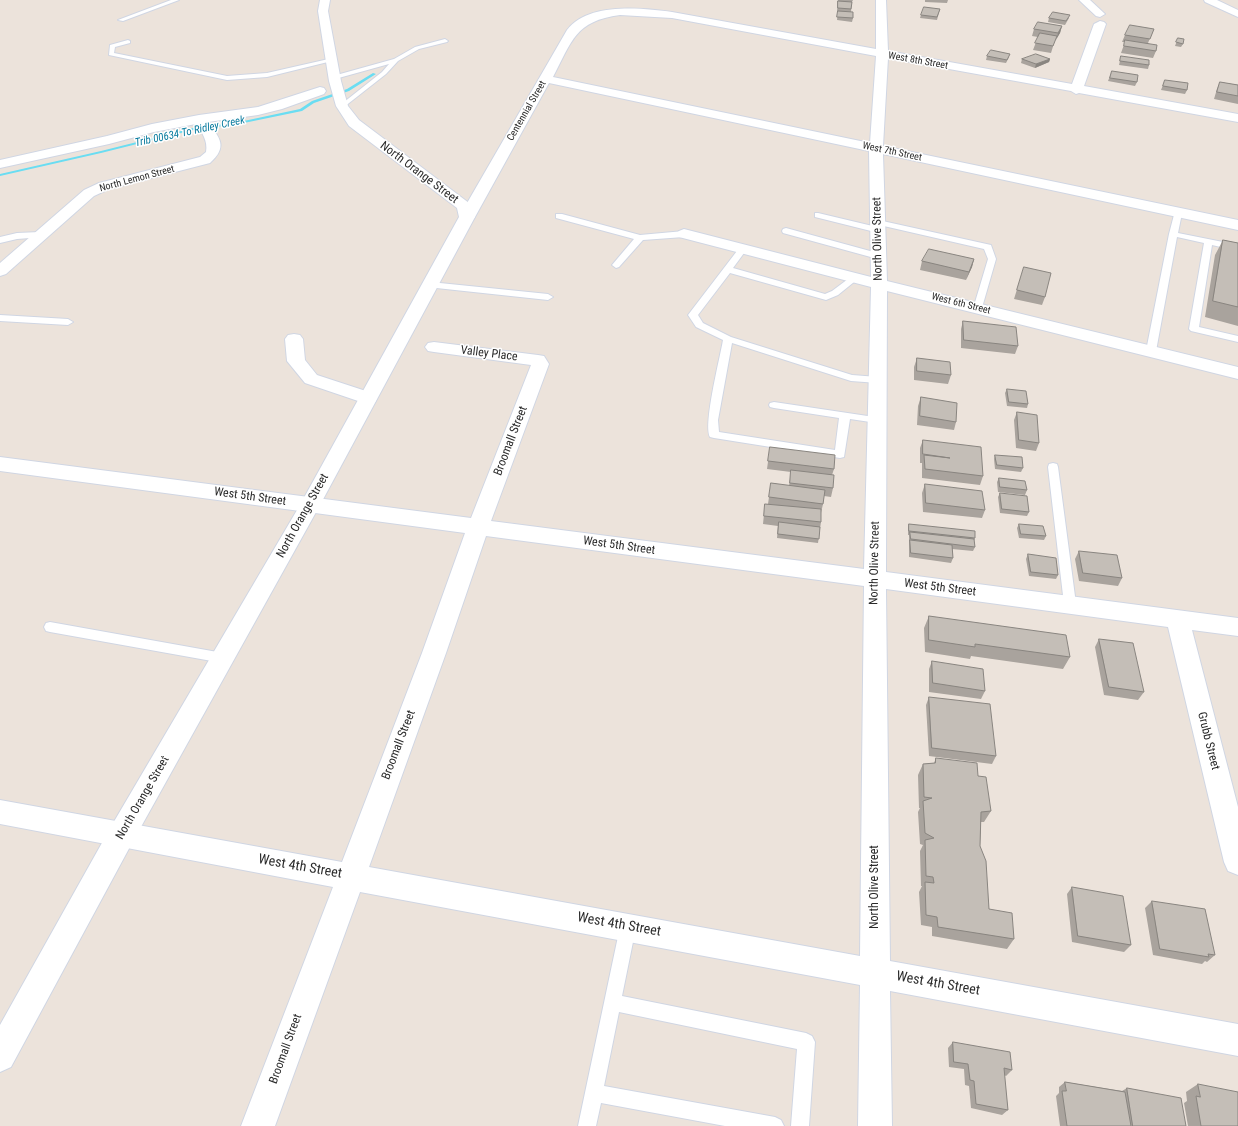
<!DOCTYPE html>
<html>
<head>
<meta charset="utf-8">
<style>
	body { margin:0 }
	canvas { display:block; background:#ece3db }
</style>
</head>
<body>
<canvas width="1238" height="1126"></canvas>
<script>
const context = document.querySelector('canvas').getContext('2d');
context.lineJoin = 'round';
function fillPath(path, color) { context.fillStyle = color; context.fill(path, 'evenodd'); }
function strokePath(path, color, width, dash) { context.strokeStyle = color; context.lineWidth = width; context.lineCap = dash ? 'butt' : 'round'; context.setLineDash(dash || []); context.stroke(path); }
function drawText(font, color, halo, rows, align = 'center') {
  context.font = font + ' "Roboto Condensed",sans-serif'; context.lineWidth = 3; context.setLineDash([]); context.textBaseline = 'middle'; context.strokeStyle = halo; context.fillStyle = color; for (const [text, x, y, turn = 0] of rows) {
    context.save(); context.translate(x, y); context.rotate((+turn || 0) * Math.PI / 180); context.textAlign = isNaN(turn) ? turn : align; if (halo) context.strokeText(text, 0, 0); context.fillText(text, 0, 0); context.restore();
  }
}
const stream = new Path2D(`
	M373 73 376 74 349 91 314 103 302 111 239 124 193 130 101 153 0 176V174L101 151 193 128 239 122 300 109 312 101 347 89Z`);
const lane = new Path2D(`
	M171 0H179L123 21 118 20Z
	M445 39 448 41 447 42 419 49 398 61 386 74 344 107 339 106 382 72 389 64 335 79 333 78V76L394 59 415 47Z
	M128 40 130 41V43L115 47 114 53 227 76 267 73 333 58 336 60 267 77 227 80 109 55 110 45Z
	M1175 211H1178L1182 213 1178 233 1238 245V251L1212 245 1199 327 1238 336V342L1191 331 1189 329 1204 243 1177 237 1156 351 1151 354 1146 351 1169 234Z
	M815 213H818L881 228 882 230 878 232H875L815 217Z
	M556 214H562L640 235 684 231 688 234 684 237 643 240 619 267 616 268 612 265 634 239 556 218Z
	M875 220H878L991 245 996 259 981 311H975L973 309 988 259 984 249 875 224 874 222Z
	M786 228 881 254 882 256 878 259 783 233 782 231 783 229Z
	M40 232 44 235 43 237 17 239 0 243V237L17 233Z
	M743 246 747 249 733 268 825 294 832 291 852 276 855 275 859 278 838 295 826 300 730 273 698 315 703 323 731 337 852 375 878 377 883 380 878 383 851 381 732 343 718 420 719 432 835 450 839 418 774 408 770 407 769 405 770 403 774 402 881 418 882 420 877 423 850 419 844 457 840 458 714 438 710 437C703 424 720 358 723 340L696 327 688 315 740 247Z
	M430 282 548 294 553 297 548 300 427 287 426 285Z
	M0 315 68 319 73 322 68 325 0 321Z
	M1053 463 1057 464 1058 467 1076 604 1074 607 1070 609 1066 607 1064 604 1048 467 1049 464Z
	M50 622 223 653 228 654 230 658 228 662 223 663 50 632 46 631 44 627 46 623Z
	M628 919 634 921 636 927 622 996 806 1033 812 1036 815 1042 809 1126H791L797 1049 619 1012 604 1086 775 1117 781 1120 784 1126H725L601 1103 596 1126H578L620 927 622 921Z`);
const street = new Path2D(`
	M876 0H886L888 51 1072 84 1094 24 1100 21 1104 22 1106 24 1084 86 1238 114V122L1079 93 1076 94 1071 91 888 58 883 146 1238 220V230L883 154 887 281 1238 367V379L887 291 886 572 1238 618V636L1192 630 1238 807V875L1228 871 1224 862 1168 627 886 589 890 961 1238 1024V1056L890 991 892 1126H858L860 985 360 892 275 1126H241L333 887 0 824V800L342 862 422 653 465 533 0 471V457L471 518 531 365 434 352 428 351 425 347 428 343 434 342 538 355 544 356 549 364 491 521 864 569 871 287 679 237 676 234 679 231 684 229 871 277 869 151 549 83 475 217 472 220 467 222 462 220 459 217 567 30C588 2 642 8 672 12L876 49ZM620 15 672 18 876 56 870 143 553 77C572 41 575 21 620 15ZM486 536 864 586 860 956 369 867 446 653Z
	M1079 0H1090L1105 14 1100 17 1096 16Z
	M1204 0H1217L1238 10V17L1205 2Z
	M320 87 324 88 326 91 324 94 282 109 258 115 208 122C220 138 228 147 210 163L109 189 94 196 6 274 0 276V263L84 190 99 183 200 157 206 152C208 141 202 132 196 124L154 132 109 144 0 168V160L107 136 152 124 199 115 258 107Z
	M294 334 300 335 303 339 305 360 317 375 375 394 377 398 375 402 368 404 361 402 305 383 287 361 285 339 288 335Z`);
const secondary = new Path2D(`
	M320 0H330L328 11 341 81 348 106 359 120 469 203 475 217 320 505 132 843 11 1067 0 1072V1025L112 825 300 505 459 217 457 208 349 126 336 106 329 81 318 11Z`);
const wall = new Path2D(`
	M838 0H853L852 2 838 1Z
	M925 0H948L947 3 925 2Z
	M838 1 852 2 851 12 853 18 852 22 837 20 838 11H837Z
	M940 9 937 20 920 18 921 15Z
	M1049 18H1069L1065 25 1048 22Z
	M1062 26 1060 33 1055 40 1051 53 1033 50 1038 37 1032 36 1034 29Z
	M1154 29 1148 43 1156 51 1153 58 1121 53 1125 42H1122L1125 35Z
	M1178 38 1183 44 1181 47 1175 46Z
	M987 56 1009 57 1006 63 986 60Z
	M1121 56 1149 65 1148 69 1119 65Z
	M1022 59H1050L1049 62 1035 68 1021 63Z
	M1112 71 1137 82 1135 86 1108 81Z
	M1165 80 1187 90 1185 94 1161 90Z
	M1220 82 1238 85V104L1214 99 1217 89Z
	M1223 240 1238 243V326L1205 317 1215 255Z
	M974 259 972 267 966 280 920 270 922 261Z
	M1024 267 1045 297 1042 305 1014 299Z
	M963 321 1018 346 1015 354 961 348V329Z
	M917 358 951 375 948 384 914 380V367Z
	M1007 389 1028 404 1027 408 1007 406 1005 393Z
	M921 397 956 422 954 430 917 425 918 406Z
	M1017 412 1039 443 1036 451 1016 448 1014 420Z
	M923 440 983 476 980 485 922 478V463H920V448Z
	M770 447 834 469 832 475 833 488 831 497 824 496 823 504 821 513V522L818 543 777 538 778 526 763 524 765 504H768L771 483 789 486 791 472 767 469Z
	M995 455 1023 468 1021 472 995 469 994 459Z
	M999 478 1027 490 1025 495 998 492 997 482Z
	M925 484 985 510 982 518 923 512 922 493Z
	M1000 493 1029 512 1027 516 1000 513 998 497Z
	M909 524 975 538 974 541 975 547 973 551 952 549 953 558 951 563 909 557V535H908V528Z
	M1019 524 1046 536 1044 540 1019 538 1017 528Z
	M1079 551 1122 578 1118 586 1079 581 1075 559Z
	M1028 554 1058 575 1056 579 1029 576 1026 559Z
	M929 616 1070 657 1063 669 971 656 970 659 925 652 924 628Z
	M1099 639 1144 692 1138 700 1104 695 1095 647Z
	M932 661 985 691 981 699 929 692V669Z
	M929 697 996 756 992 764 929 756 926 705Z
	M936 758 978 776 991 811 984 822H981L980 846 989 909 1014 939 1007 949 932 936V927L921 925 919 892 922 886H921L920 851 923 845 920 844 918 812 920 808H919L918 775 923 764 934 763Z
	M1072 887 1131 945 1124 952 1072 942 1067 894Z
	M1152 901 1215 955 1207 962 1205 961 1202 964 1153 955 1145 908Z
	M953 1042 1012 1070 1006 1076 1004 1075 1008 1110 1002 1115 971 1108 969 1086 965 1085 964 1069 949 1067 948 1048Z
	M1065 1082 1122 1091 1127 1088 1186 1126H1060L1056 1096 1059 1093V1087Z
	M1198 1084 1238 1126H1188L1184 1103 1187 1101 1186 1092Z`);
const shadedWall = new Path2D(`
	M1062 26 1060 33 1056 40 1058 33Z
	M1050 59 1049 62 1035 68 1036 64Z
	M974 259 972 267 966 280 969 272Z`);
const building = new Path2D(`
	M838 1 852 2 851 9 838 8Z
	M924 7 940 9 937 17 921 15Z
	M838 11 853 12V18L837 17Z
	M1053 12 1070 15 1066 21 1049 18Z
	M1038 22 1062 26 1058 33 1034 29Z
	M1130 25 1154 29 1150 39 1125 35Z
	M1040 33 1057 36 1053 46 1035 43Z
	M1178 38 1184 39 1183 44 1176 42Z
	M1125 40 1157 45 1156 51 1124 46Z
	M991 50 1010 54 1007 60 987 56Z
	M1036 54 1050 59 1036 64 1022 59Z
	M1121 56 1149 60V65L1120 61Z
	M1112 71 1138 75 1137 82 1110 78Z
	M1165 80 1188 83 1187 90 1163 86Z
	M1220 82 1238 85V96L1217 92Z
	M1223 240 1238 243V307L1213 301Z
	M929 249 974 259 969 272 922 261Z
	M1024 267 1051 273 1045 297 1017 290Z
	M963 321 1016 327 1018 346 964 340Z
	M917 358 950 362 951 375 917 371Z
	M1007 389 1026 391 1028 404 1009 402Z
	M921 397 957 403 956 422 920 416Z
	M1017 412 1037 415 1039 443 1019 440Z
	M923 440 981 447 983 476 925 469 924 455 950 458 923 454Z
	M770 447 835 455 834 469 768 461Z
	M995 455 1022 457 1023 468 997 465Z
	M791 470 834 475 833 488 790 483Z
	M999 478 1025 481 1027 490 1000 487Z
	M771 483 825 490 823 504 769 497Z
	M925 484 982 491 985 510 926 503Z
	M1000 493 1027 496 1029 512 1002 509Z
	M765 504 821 509V522L764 516Z
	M779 522 820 527 819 539 778 534Z
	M909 524 975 531V538L909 531Z
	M1019 524 1043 526 1046 536 1021 534Z
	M910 532 974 539 975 547 911 539Z
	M910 540 952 545 953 558 911 553Z
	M1079 551 1117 555 1122 578 1083 573Z
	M1028 554 1056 558 1058 575 1031 572Z
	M929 616 1066 635 1070 657 975 644V647L929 640Z
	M1099 639 1133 643 1144 692 1109 687Z
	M932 661 983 669 985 691 933 683Z
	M929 697 990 704 996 756 932 748Z
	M936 758 977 763 978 776 986 777 991 811 981 812 980 846 986 861 989 909 1012 913 1014 939 938 927 937 917 926 915 925 882 934 883 933 877 926 876 925 840 934 838 925 833 923 801 932 798 924 797 923 764 935 763Z
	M1072 887 1123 896 1131 945 1078 936Z
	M1152 901 1205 909 1215 955 1208 954 1209 957 1160 949Z
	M953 1042 1010 1052 1012 1070 1004 1068 1008 1110 976 1104 974 1081 970 1080 968 1064 954 1062Z
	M1065 1082 1125 1092 1131 1126H1067L1062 1091H1066Z
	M1198 1084 1238 1092V1126H1201L1196 1096 1200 1097Z
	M1127 1088 1181 1098 1186 1126H1133Z`);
const farStreetnames = [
	["West 8th Street",918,61,10],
	["Centennial Street",527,111,-60],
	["West 7th Street",892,152,12],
	["North Lemon Street",137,179,-15],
	["West 6th Street",961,304,14]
];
const farWaternames = [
	["Trib 00634 To Ridley Creek",190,132,-12]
];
const streetNames = [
	["North Orange Street",419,173,37],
	["North Olive Street",878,239,-91],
	["Valley Place",489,354,7],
	["Broomall Street",511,441,-69],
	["West 5th Street",250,497,8],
	["North Orange Street",303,516,-61],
	["West 5th Street",619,546,8],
	["North Olive Street",875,563,-89],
	["West 5th Street",940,588,7],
	["Grubb Street",1208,741,76],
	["Broomall Street",399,745,-69],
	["North Orange Street",143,798,-60],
	["North Olive Street",875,887,-90],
	["Broomall Street",286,1049,-70]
];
const nearStreetnames = [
	["West 4th Street",300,867,10],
	["West 4th Street",619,925,10],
	["West 4th Street",938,984,10]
];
fillPath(stream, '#6addf2');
strokePath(lane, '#d0d6e3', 2);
strokePath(street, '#d0d6e3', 2);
strokePath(secondary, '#d0d6e3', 2);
fillPath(lane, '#fff');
fillPath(street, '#fff');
fillPath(secondary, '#fff');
fillPath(wall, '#a9a39d');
fillPath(shadedWall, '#898580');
fillPath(building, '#c4beb7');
strokePath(building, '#898580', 1);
drawText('10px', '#2a2a2a', '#fff', farStreetnames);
drawText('italic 11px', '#097b9e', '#fff', farWaternames);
drawText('12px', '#2a2a2a', '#fff', streetNames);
drawText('14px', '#2a2a2a', '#fff', nearStreetnames);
</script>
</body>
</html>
